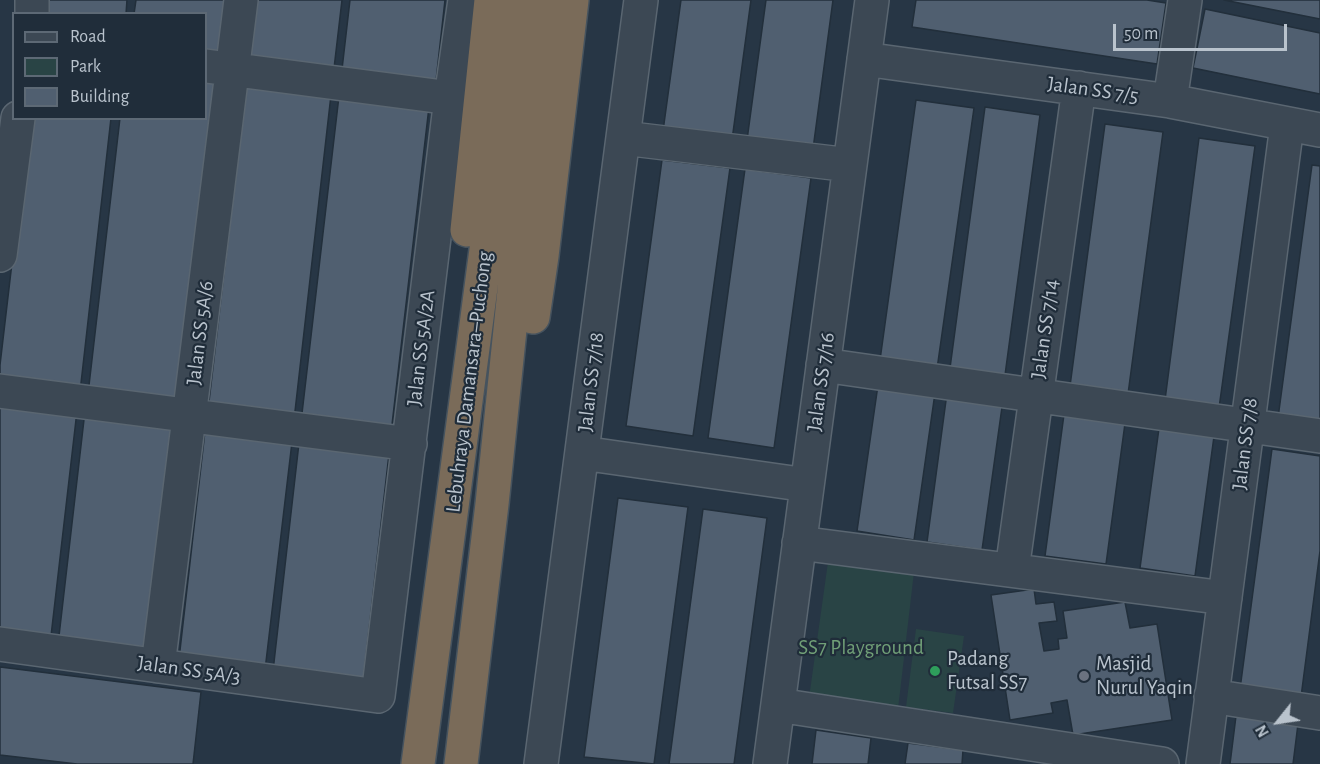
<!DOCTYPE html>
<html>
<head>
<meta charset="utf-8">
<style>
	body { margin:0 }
	#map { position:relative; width:1320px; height:764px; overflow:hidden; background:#273645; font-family:"Alegreya Sans",sans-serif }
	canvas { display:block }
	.legend { position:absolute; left:12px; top:12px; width:195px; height:108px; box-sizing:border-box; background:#202d3a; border:2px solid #5d6975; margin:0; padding:8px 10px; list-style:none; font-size:18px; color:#b9c3cd }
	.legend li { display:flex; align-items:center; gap:12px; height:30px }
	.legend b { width:30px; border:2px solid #5d6975 }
	.north { position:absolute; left:1248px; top:692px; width:60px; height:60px; -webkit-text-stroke:4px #202d3a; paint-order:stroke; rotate:240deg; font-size:16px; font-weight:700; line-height:24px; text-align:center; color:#b9c3cd }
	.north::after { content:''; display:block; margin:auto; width:21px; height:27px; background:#b9c3cd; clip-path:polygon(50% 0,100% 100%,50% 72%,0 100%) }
	.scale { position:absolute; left:1113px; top:24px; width:174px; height:27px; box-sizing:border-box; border:3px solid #b9c3cd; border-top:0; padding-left:8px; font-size:18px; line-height:21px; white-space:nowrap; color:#b9c3cd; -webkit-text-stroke:4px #202d3a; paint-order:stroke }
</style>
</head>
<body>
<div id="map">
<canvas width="1320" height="764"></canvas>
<ul class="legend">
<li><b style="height:8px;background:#3c4854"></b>Road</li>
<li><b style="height:16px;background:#294445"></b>Park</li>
<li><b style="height:16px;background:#505f70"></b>Building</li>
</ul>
<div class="north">N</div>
<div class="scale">50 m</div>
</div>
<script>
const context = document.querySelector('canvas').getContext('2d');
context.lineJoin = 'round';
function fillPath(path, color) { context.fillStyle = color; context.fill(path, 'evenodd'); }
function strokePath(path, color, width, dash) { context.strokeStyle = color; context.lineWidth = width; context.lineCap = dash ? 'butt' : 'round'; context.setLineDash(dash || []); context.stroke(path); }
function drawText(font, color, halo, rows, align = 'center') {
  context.font = font + ' "Alegreya Sans",sans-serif'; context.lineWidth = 4.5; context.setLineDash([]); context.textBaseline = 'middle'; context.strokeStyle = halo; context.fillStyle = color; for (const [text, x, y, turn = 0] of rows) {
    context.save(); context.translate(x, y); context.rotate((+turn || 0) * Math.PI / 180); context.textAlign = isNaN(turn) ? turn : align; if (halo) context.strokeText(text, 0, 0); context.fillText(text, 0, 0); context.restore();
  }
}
const green = new Path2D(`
	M828 562 914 572 898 709 809 698Z
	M916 629 964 636 953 713 906 707Z`);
const building = new Path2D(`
	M42 0H127L126 14H41Z
	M136 0H229L222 63 206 61V14H134Z
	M256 0H342L333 77 248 67Z
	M350 0H445L435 90 341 78Z
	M681 0H751L732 140 663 131Z
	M766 0H833L813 149 747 140Z
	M916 0H1147L1166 3 1157 64 912 27Z
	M1224 0H1320V19Z
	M1205 9 1320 33V94L1193 68Z
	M206 74 218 76 180 406 88 394 120 118H206Z
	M246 85 331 95 294 420 208 410Z
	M339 96 429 107 391 433 301 422Z
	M916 100 974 108 937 369 880 360Z
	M985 107 1040 115 1005 375 950 368Z
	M29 118H111L80 392 0 382V365Z
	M1105 124 1163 132 1128 394 1070 386Z
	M1199 138 1255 146 1219 408 1165 400Z
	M662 160 730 168 693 436 626 426Z
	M1312 165 1320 166V424L1278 418Z
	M745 169 811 178 774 448 708 438Z
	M878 385 935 393 914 540 857 531Z
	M947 393 1003 400 982 550 927 542Z
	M0 401 77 411 51 636 0 630Z
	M1065 407 1126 416 1106 564 1045 556Z
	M85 411 177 422 151 648 59 636Z
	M1160 421 1215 429 1195 576 1140 568Z
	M205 431 292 442 265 670 179 659Z
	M299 443 389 454 363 682 273 671Z
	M1272 449 1320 456V551L1301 697 1240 689Z
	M618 498 688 507 654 764 584 757Z
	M703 509 767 518 734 764H669Z
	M1034 589 1036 604 1054 602 1057 621 1039 623 1044 651 1059 649 1058 639 1067 638 1063 611 1125 602 1130 628 1157 624 1172 720 1073 735 1067 700 1051 703 1053 713 1010 720 991 595Z
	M0 667 201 692 193 764H77L0 755Z
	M1237 708 1299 716 1293 764H1230Z
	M816 730 871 738 868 764H812Z
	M908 743 963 750 962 764H905Z`);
const minor = new Path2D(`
	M32 14V0
	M864 59 1170 101 1320 130
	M206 66 451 98
	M1170 101 1185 0
	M623 138 850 165
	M0 255 18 118
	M823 365 1320 436
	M0 391 410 444
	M582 453 807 485
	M799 543 1225 598
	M1012 570 1079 88
	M0 644 378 696 451 98 465 0
	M158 666 241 0
	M1211 696 1320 713
	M778 705 1162 764
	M541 764 641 0
	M770 764 872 0
	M1203 764 1287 125`);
const highway = new Path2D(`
	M467 230 491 0
	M533 317 542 256 572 0
	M418 764 519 0
	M461 764 492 504 544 0`);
const markers = [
	[935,671,6,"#2e9e5b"],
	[1084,676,6,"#6b7280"]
];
const streetNames = [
	["Jalan SS 7/5",1093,90,8],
	["Jalan SS 7/14",1045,329,-82],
	["Jalan SS 5A/6",200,333,-83],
	["Jalan SS 5A/2A",421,348,-83],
	["Lebuhraya Damansara–Puchong",469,382,-83],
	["Jalan SS 7/18",591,382,-83],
	["Jalan SS 7/16",821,382,-82],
	["Jalan SS 7/8",1245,444,-83],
	["Jalan SS 5A/3",189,670,8]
];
const parkNames = [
	["SS7 Playground",861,648]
];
const poiNames = [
	["Padang",947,659],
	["Futsal SS7",947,683],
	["Masjid",1096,664],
	["Nurul Yaqin",1096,688]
];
fillPath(green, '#294445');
fillPath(building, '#505f70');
strokePath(building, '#222f3b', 1.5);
strokePath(minor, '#5a6671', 36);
strokePath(highway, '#46535e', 36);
strokePath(minor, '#3c4854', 33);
strokePath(highway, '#7a6b59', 33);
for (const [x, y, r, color] of markers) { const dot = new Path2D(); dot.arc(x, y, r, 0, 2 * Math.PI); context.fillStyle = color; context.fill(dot); strokePath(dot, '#202d3a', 2); }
drawText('21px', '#b9c3cd', '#202d3a', streetNames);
drawText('21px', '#709f77', '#202d3a', parkNames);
drawText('21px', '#b9c3cd', '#202d3a', poiNames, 'left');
</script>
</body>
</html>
